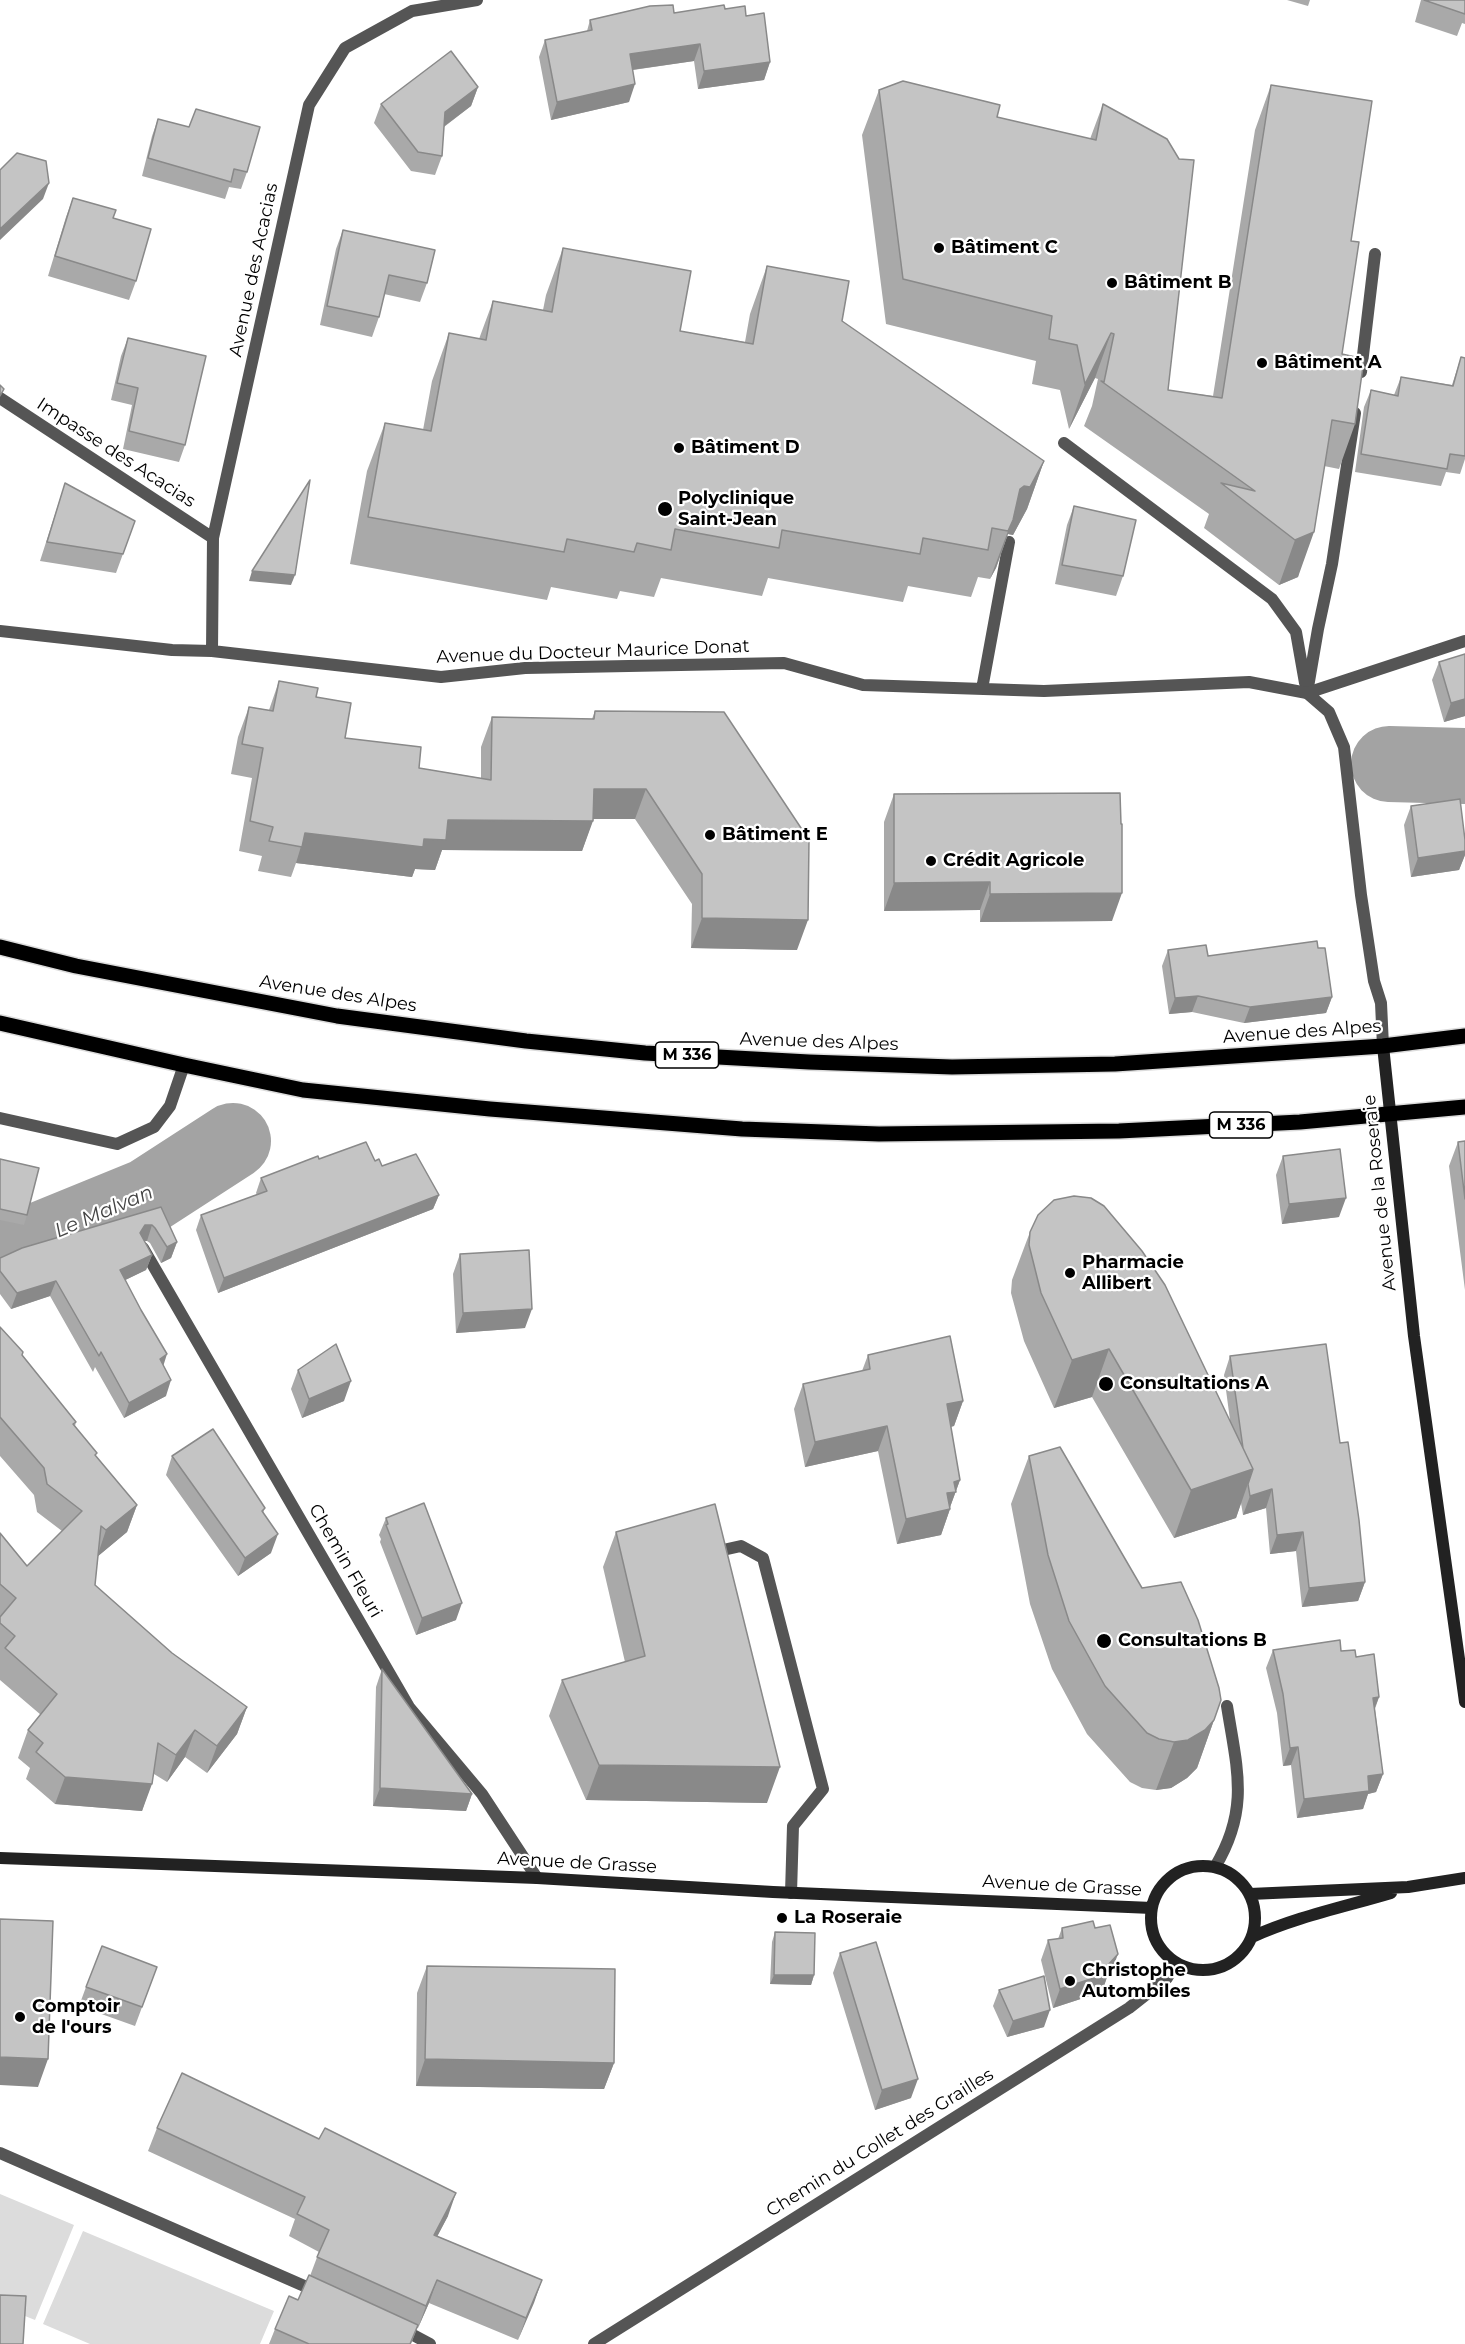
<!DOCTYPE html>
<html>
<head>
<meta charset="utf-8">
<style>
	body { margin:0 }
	canvas { display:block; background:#fff }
</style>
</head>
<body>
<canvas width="1465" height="2344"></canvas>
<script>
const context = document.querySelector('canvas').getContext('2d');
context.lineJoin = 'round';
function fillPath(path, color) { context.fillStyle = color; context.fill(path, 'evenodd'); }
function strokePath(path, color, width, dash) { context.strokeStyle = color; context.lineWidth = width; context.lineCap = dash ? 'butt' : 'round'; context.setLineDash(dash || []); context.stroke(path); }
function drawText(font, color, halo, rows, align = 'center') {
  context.font = font + ' Montserrat,sans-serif'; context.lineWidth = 4.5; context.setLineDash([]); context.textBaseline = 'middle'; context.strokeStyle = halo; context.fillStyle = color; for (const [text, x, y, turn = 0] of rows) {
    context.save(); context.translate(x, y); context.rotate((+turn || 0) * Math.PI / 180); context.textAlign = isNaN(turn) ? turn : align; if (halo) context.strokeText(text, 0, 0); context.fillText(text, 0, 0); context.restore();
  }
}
const green = new Path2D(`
	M0 2194 74 2225 35 2320 0 2306Z
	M83 2231 274 2311 260 2344H90L43 2324Z`);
const river = new Path2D(`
	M1389 764 1465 766
	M0 1254 8 1253 148 1196 233 1141`);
const lane = new Path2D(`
	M1361 372 1375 254
	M1064 443 1272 599 1296 632 1305 683
	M1307 693 1318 629 1332 564 1355 413
	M0 1118 117 1144 154 1127 170 1106 184 1065
	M714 1552 741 1546 763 1558 823 1789 793 1826 791 1893
	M1215 1867C1250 1809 1237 1769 1227 1706
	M0 2153 318 2292
	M400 2328 430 2344`);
const street = new Path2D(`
	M0 398 213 538
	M0 631 172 650 212 651 441 677 525 668 784 663 863 685 1044 691 1249 682 1307 693 1465 641
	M212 651 213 538 309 105 345 48 412 11 477 0
	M982 689 1009 542
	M1307 693 1329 712 1344 747 1361 895 1374 981 1381 1003 1383 1046
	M143 1248 409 1707 482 1794 537 1878
	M594 2344 1129 2008 1167 1978 1176 1963`);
const secondary = new Path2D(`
	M1383 1046 1414 1336 1465 1702
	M0 1858 537 1878 773 1892 1152 1908
	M1151 1918a52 52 0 1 1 104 0a52 52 0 1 1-104 0Z
	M1250 1894 1408 1887 1465 1878
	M1252 1937C1296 1917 1344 1907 1391 1893`);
const primary = new Path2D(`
	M0 947 76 966 337 1016 526 1041 645 1053 809 1062 952 1067 1115 1064 1383 1046 1465 1036
	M0 1023 184 1065 303 1090 490 1109 742 1129 879 1134 1119 1131 1300 1122 1465 1107`);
const wall = new Path2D(`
	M1287 0H1310L1308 6Z
	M1421 0H1465V24L1462 23 1457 36 1415 22Z
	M725 9 746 16 770 62 764 80 698 89 694 61 633 70 629 102 551 120 539 57 545 40 587 31 590 20Z
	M1271 85 1351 241 1342 354 1355 424 1339 469 1324 466 1298 577 1279 585 1204 528 1209 514 1084 426 1092 406 1098 379 1095 378 1069 429 1060 390 1032 384 1036 361 886 324 862 135 879 90 1090 139 1103 104 1168 390 1213 396 1255 130Z
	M478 87 471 106 444 127 442 156 435 175 411 171 374 123 381 104Z
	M158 119 189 127 247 172 241 189 229 187 225 199 142 176 152 136Z
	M73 198 113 218 136 281 129 300 48 276 66 217Z
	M343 230 427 283 420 302 384 294 379 317 372 337 320 325 336 249Z
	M563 248 680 331 745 342 750 314 767 266 842 321 1044 461 1027 509 1013 535 1008 534 996 568 990 579 978 577 971 597 908 586 903 602 768 578 762 596 661 578 654 597 620 591 617 599 551 587 547 600 350 564 367 471 385 423 423 430 432 381 449 333 479 339 493 301 543 310 546 295Z
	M128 338 185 445 179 462 123 449 132 405 111 400 121 356Z
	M1461 357 1465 358V459L1460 474 1446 472 1441 486 1355 472 1364 407 1371 390 1394 395 1401 377 1452 385Z
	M65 483 135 521 116 573 40 561Z
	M1074 506 1123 576 1116 596 1055 584 1067 525Z
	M1439 662 1465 716 1444 722 1432 680Z
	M279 681 316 697 345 738 419 768 481 778V747L492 717 592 719 595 711 797 950 691 948 692 904 635 819H593L582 851 442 850 435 870 415 869 412 877 296 863 291 877 258 871 262 856 239 851 252 778 231 774 238 737 249 707 269 710Z
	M894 794 1112 921 980 922V910L884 911V822Z
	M1411 806 1465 840V855L1459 870 1411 877 1404 825Z
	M1168 950 1208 956 1332 997 1326 1013 1244 1023 1192 1012 1169 1014 1162 966Z
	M1465 1141V1290L1449 1166 1458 1142Z
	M1283 1156 1339 1217 1282 1224 1276 1175Z
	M0 1159 27 1215 24 1225 0 1220Z
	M319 1159 375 1161 382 1166 439 1195 433 1209 218 1293 196 1230 201 1215 257 1195 256 1193 261 1178Z
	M161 1207 177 1242 171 1258 161 1263 150 1243 147 1241H144L152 1255 146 1270 125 1280 163 1365 166 1396 124 1418 95 1367 93 1372 50 1296 11 1309 0 1294V1258Z
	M1030 1232 1230 1420 1224 1375 1230 1356 1340 1443 1365 1582 1358 1601 1302 1607 1296 1551 1270 1554 1266 1508 1243 1515 1241 1503 1236 1518 1174 1538 1092 1397 1054 1408 1024 1341 1011 1293 1012 1280Z
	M460 1254 525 1328 456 1333 453 1274Z
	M0 1327 22 1355 76 1422 75 1426 96 1456 137 1505 127 1532 98 1556 95 1585 172 1653 247 1707 237 1734 207 1773 185 1757 167 1782 154 1774 142 1811 55 1804 26 1779 30 1768 18 1758 28 1730 41 1715 0 1680V1533L27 1566 62 1531 37 1512 34 1495 0 1456Z
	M868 1355 963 1401 954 1426 951 1427 960 1480 950 1507V1509L941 1535 897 1544 878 1451 805 1467 794 1409 803 1384 862 1371Z
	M298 1370 344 1401 302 1418 291 1389Z
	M172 1456 265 1508 263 1513 271 1553 238 1576 166 1475Z
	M1029 1456 1214 1720 1197 1768 1187 1778 1171 1788 1156 1790 1142 1788 1130 1782 1087 1734 1052 1669 1030 1604 1011 1504Z
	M386 1518 456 1620 416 1635 380 1542 381 1539 379 1535Z
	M616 1532 767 1803 586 1800 549 1716 562 1680 625 1662 603 1567Z
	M1273 1650 1341 1651 1356 1657 1379 1697 1375 1709 1383 1774 1376 1792 1368 1794 1363 1809 1297 1818 1291 1765 1283 1766 1277 1713 1266 1668Z
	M382 1669 472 1794 466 1811 373 1806 376 1687Z
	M1062 1928H1095L1111 1973 1107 1977 1102 1992 1053 2008 1041 1960 1048 1940 1058 1939Z
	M775 1932 814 1975 811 1985 770 1984 772 1942Z
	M840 1953 911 2098 875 2110 833 1973Z
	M427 1966 614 2063 604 2089 416 2086 417 1993Z
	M157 1967 135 2026 79 2006 86 1987Z
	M999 1990 1044 2027 1007 2037 993 2006Z
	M157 2128 448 2216 437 2236 542 2280 518 2340 429 2303 418 2328H417L411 2344H269L275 2329 298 2300 310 2276 319 2252 289 2236 295 2219 148 2151Z`);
const shadedWall = new Path2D(`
	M700 44 694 61 624 71 630 54Z
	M770 62 764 80 698 89 704 71Z
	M635 84 629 102 551 120 557 102Z
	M478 87 471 106 438 131 445 112Z
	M49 183 43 199 0 240V229Z
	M1111 333 1095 378 1069 429 1085 384Z
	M1044 461 1027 509 1013 535 1008 534 996 568 990 579 1008 531 1020 489Z
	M1314 532 1298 577 1279 585 1295 540Z
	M252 571 295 575 291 585 249 581Z
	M1465 699V716L1444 722 1451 703Z
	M594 789H646L635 819H583Z
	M448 820 593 821 582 851 442 850 435 870 415 869 412 877 296 863 305 833 424 839Z
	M1465 851V855L1459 870 1411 877 1418 858Z
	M990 882 980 910 884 911 894 883Z
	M1122 893 1112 921 980 922 990 894Z
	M702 918 808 920 797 950 691 948Z
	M1198 996 1192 1012 1169 1014 1175 998Z
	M1332 997 1326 1013 1244 1023 1250 1007Z
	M439 1195 433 1209 218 1293 224 1278Z
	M1346 1198 1339 1217 1282 1224 1289 1204Z
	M145 1225H152L147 1241H139L140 1233Z
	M177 1242 171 1258 161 1263 167 1247Z
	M152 1255 146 1270 115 1285 120 1270Z
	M56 1281 50 1296 11 1309 17 1293Z
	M532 1309 525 1328 456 1333 463 1313Z
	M1109 1349 1092 1397 1054 1408 1072 1360Z
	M167 1354 162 1370 160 1359Z
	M171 1380 166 1396 124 1418 129 1403Z
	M351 1381 344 1401 302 1418 309 1399Z
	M963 1401 954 1426 938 1429 947 1404Z
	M887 1426 878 1451 805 1467 815 1442Z
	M1253 1469 1236 1518 1174 1538 1191 1490Z
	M960 1480 949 1510 950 1509 941 1535 897 1544 906 1519 954 1482Z
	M1272 1489 1266 1508 1243 1515 1250 1496Z
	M137 1505 127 1532 97 1557 106 1530Z
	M1303 1532 1296 1551 1270 1554 1277 1535Z
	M278 1534 271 1553 238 1576 245 1558Z
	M1365 1582 1358 1601 1302 1607 1309 1588Z
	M462 1603 456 1620 416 1635 422 1618Z
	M1379 1697 1372 1715 1373 1698Z
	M247 1707 237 1734 207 1773 217 1746Z
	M1214 1720 1197 1768 1187 1778 1171 1788 1156 1790 1174 1742Z
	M195 1730 185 1757 167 1782 176 1755Z
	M1298 1747 1291 1765 1283 1766 1290 1748Z
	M599 1765 780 1767 767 1803 586 1800Z
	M1383 1774 1376 1792 1368 1794 1363 1809 1297 1818 1304 1799 1368 1776Z
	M65 1777 152 1784 142 1811 55 1804Z
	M380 1788 472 1794 466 1811 373 1806Z
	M1118 1954 1111 1973 1107 1977 1102 1992 1053 2008 1060 1989 1107 1966Z
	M774 1975H814L811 1985 770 1984Z
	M1050 2010 1044 2027 1007 2037 1013 2021Z
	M0 2057 48 2059 38 2087 0 2085Z
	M425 2059 614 2063 604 2089 416 2086Z
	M918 2079 911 2098 875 2110 882 2090Z
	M456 2193 448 2216 426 2258 434 2235Z
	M437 2280 429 2303 418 2328 426 2306Z
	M542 2280 534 2303 518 2340 526 2318Z`);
const building = new Path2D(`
	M1424 0H1465V14Z
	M673 5 674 13 724 5 725 9 745 6 746 16 764 13 770 62 704 71 700 44 630 54 635 84 557 102 545 40 592 30 590 20 650 6Z
	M451 51 478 87 445 112 442 156 418 152 381 104Z
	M903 81 1000 105 997 117 1096 140 1103 104 1167 139 1179 159 1194 160 1168 390 1222 398 1271 85 1372 101 1351 241 1359 242 1342 354 1364 359 1355 424 1332 420 1314 532 1295 540 1221 483 1255 491 1101 381 1104 382 1114 334 1111 333 1085 384 1077 345 1049 339 1052 316 903 279 879 90Z
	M196 109 260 127 247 172 234 169 231 182 148 158 158 119 189 127Z
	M17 153 46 161 49 183 0 229V170Z
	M73 198 116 210 113 218 151 229 136 281 55 256Z
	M343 230 435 250 427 283 389 275 379 317 327 306Z
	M563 248 691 271 680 331 753 344 767 266 849 281 842 321 1044 461 1030 487 1024 486 1020 489 1013 520 1008 531 992 528 988 550 923 538 920 554 782 530 779 548 675 529 671 550 637 543 634 552 567 539 564 552 368 517 385 423 431 431 449 333 486 340 493 301 552 312Z
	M128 338 206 356 185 445 129 431 138 388 117 383Z
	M1461 357 1465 358V456L1450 454 1447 469 1361 454 1371 390 1398 396 1401 377 1453 386Z
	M0 385 4 389 0 396Z
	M310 480 295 575 252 571Z
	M65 483 135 521 123 554 47 542Z
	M1074 506 1136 520 1123 576 1062 565Z
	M1465 654V699L1451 703 1439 662Z
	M279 681 318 688 316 697 351 703 345 738 421 747 419 768 491 780 492 717 594 719 595 711 724 712 809 840 808 920 702 918V874L646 789H594L593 821 448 820 446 840 424 839 423 847 305 833 302 847 269 841 273 827 250 821 263 748 242 744 249 707 273 711Z
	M1120 793 1121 824H1122V893L990 894V882L894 883V794Z
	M1460 799 1465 840V851L1418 858 1411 806Z
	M1317 941 1318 948H1325L1332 997 1250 1007 1198 996 1175 998 1168 950 1206 945 1208 956Z
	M1465 1141V1199L1458 1142Z
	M366 1142 375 1161 379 1159 382 1166 416 1154 439 1195 224 1278 201 1215 267 1191 261 1178 318 1156 319 1159Z
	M1340 1149 1346 1198 1289 1204 1283 1156Z
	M0 1159 39 1168 27 1215 0 1209Z
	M1074 1196 1091 1198 1104 1206 1142 1251 1165 1285 1253 1469 1191 1490 1109 1349 1072 1360 1041 1293 1029 1245 1030 1232 1038 1215 1054 1200Z
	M161 1207 177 1242 167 1247 155 1228 152 1225H145L140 1233 152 1255 120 1270 141 1310 167 1354 160 1359 171 1380 129 1403 101 1352 99 1356 56 1281 17 1293 0 1271V1258L22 1248Z
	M529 1250 532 1309 463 1313 460 1254Z
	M0 1327 23 1352 22 1355 76 1422 73 1424 97 1453 95 1455 137 1505 106 1530 101 1526 95 1585 172 1653 247 1707 217 1746 195 1730 176 1755 158 1743 152 1784 65 1777 36 1752 43 1743 28 1730 57 1694 5 1648 15 1636 0 1623V1617L16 1598 0 1584V1533L27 1566 82 1511 47 1484 44 1468 0 1417Z
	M950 1336 963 1401 947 1404 960 1480 954 1482 956 1492 947 1493 950 1509 906 1519 887 1426 815 1442 803 1384 870 1369 868 1355Z
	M336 1344 351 1381 309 1399 298 1370Z
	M1326 1344 1340 1443 1348 1442 1359 1520 1365 1582 1309 1588 1303 1532 1277 1535 1272 1489 1250 1496 1248 1484 1253 1469 1243 1448 1230 1356Z
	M213 1429 265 1508 262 1511 278 1534 245 1558 172 1456Z
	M1060 1447 1142 1588 1181 1582 1198 1620 1219 1688 1221 1700 1214 1720 1205 1730 1188 1740 1174 1742 1159 1739 1147 1733 1105 1686 1069 1621 1048 1555 1029 1456Z
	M424 1503 462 1603 422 1618 386 1525 388 1524 386 1518Z
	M715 1504 780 1767 599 1765 562 1680 645 1656 616 1532Z
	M1340 1640 1341 1651 1355 1650 1356 1657 1374 1654 1379 1697 1373 1698 1383 1774 1368 1776 1369 1791 1304 1799 1298 1747 1290 1748 1283 1694 1273 1650Z
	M382 1669 472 1794 380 1788Z
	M0 1919 53 1921 48 2059 0 2057Z
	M1093 1921 1095 1928 1110 1925 1118 1954 1107 1966 1109 1973 1060 1989 1048 1940 1063 1938 1062 1928Z
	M775 1932 815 1933 814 1975H774Z
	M876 1942 918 2079 882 2090 840 1953Z
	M102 1946 157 1967 142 2007 86 1987Z
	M427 1966 615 1969 614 2063 425 2059Z
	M1044 1976 1050 2010 1013 2021 999 1990Z
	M182 2073 319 2139 325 2128 456 2193 434 2235 542 2280 526 2318 437 2280 426 2306 317 2257 329 2230 297 2214 305 2197 157 2128Z
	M309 2275 418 2325 410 2344H309L275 2329 289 2296 298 2300Z
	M0 2295 26 2296 23 2344H0Z`);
const markers = [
	[939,248,6,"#000"],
	[1112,283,6,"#000"],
	[1262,363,6,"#000"],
	[679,448,6,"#000"],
	[665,509,8,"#000"],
	[710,835,6,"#000"],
	[931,861,6,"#000"],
	[1070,1273,6,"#000"],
	[1106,1384,8,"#000"],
	[1104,1641,8,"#000"],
	[782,1918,6,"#000"],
	[1070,1981,6,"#000"],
	[20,2017,6,"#000"]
];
const shields = [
	[687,1055,63],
	[1241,1125,63]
];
const shieldNames = [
	["M 336",687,1055],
	["M 336",1241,1125]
];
const poiNames = [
	["Bâtiment C",951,248],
	["Bâtiment B",1124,283],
	["Bâtiment A",1274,363],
	["Bâtiment D",691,448],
	["Polyclinique",678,499],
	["Saint-Jean",678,520],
	["Bâtiment E",722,835],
	["Crédit Agricole",943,861],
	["Pharmacie",1082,1263],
	["Allibert",1082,1284],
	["Consultations A",1120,1384],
	["Consultations B",1118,1641],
	["La Roseraie",794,1918],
	["Christophe",1082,1971],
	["Autombiles",1082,1992],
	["Comptoir",32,2007],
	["de l'ours",32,2028]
];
const streetNames = [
	["Avenue des Acacias",254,270,-78],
	["Impasse des Acacias",116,453,33],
	["Avenue du Docteur Maurice Donat",593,652,-2],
	["Avenue des Alpes",338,994,9],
	["Avenue des Alpes",1302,1032,-4],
	["Avenue des Alpes",819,1042,2],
	["Avenue de la Roseraie",1380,1193,-96],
	["Chemin Fleuri",345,1561,60],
	["Avenue de Grasse",577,1863,3],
	["Avenue de Grasse",1062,1886,3],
	["Chemin du Collet des Grailles",880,2143,-32]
];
const waterNames = [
	["Le Malvan",104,1212,-23]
];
fillPath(green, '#dcdcdc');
strokePath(river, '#a3a3a3', 76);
strokePath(primary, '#dbdbdb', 18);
strokePath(lane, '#555', 12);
strokePath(street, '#555', 12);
strokePath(secondary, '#222', 12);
strokePath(primary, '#000', 15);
fillPath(wall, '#a9a9a9');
fillPath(shadedWall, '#898989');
fillPath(building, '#c4c4c4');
strokePath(building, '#898989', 1.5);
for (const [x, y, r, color] of markers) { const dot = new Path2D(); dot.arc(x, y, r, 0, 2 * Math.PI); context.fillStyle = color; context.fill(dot); strokePath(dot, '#fff', 2); }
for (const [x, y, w] of shields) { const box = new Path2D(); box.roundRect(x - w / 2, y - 13, w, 26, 4.5); context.fillStyle = '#fff'; context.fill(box); strokePath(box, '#000', 1.5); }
drawText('bold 16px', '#000', null, shieldNames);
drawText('bold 18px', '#000', '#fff', poiNames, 'left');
drawText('18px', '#000', '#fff', streetNames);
drawText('italic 20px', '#444', '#fff', waterNames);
</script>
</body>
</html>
